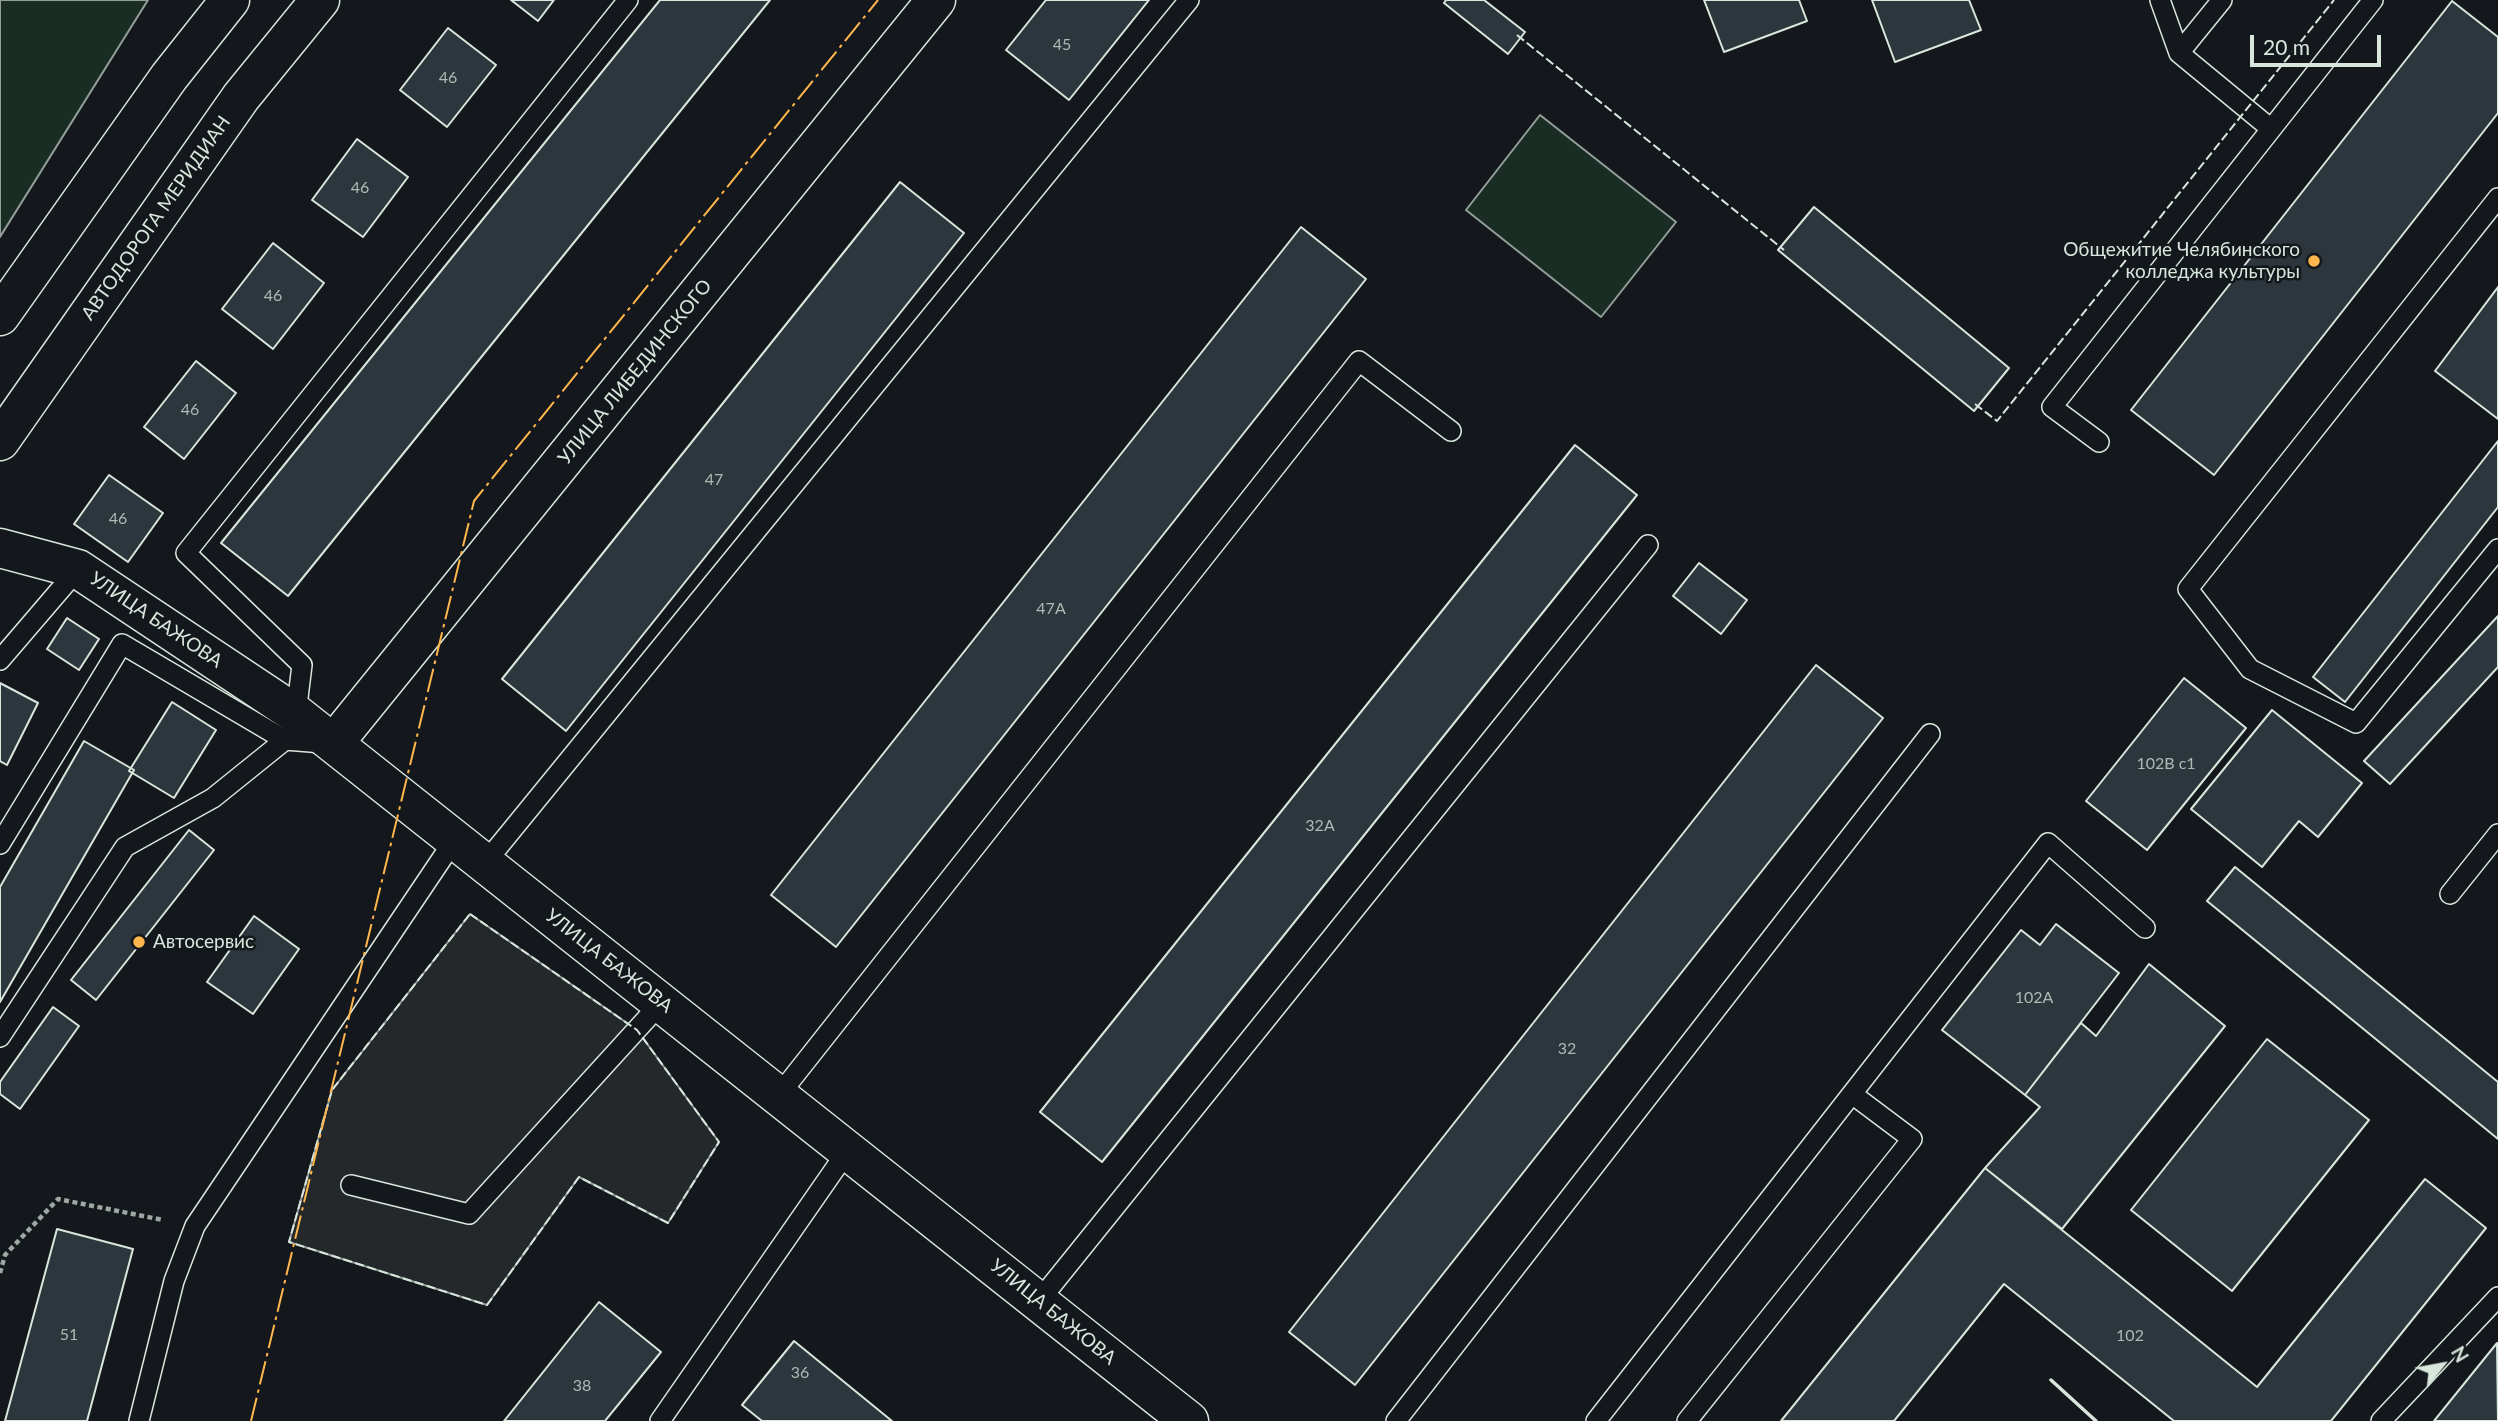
<!DOCTYPE html>
<html>
<head>
<meta charset="utf-8">
<style>
	body { margin:0 }
	#map { position:relative; width:2498px; height:1421px; overflow:hidden; background:#14181c; font-family:Lato,sans-serif }
	canvas { display:block }
	.north { position:absolute; left:2407px; top:1330px; width:70px; height:70px; -webkit-text-stroke:5px #14181c; paint-order:stroke; rotate:59deg; font-size:19px; font-weight:700; line-height:28px; text-align:center; color:#d8e6dc }
	.north::after { content:''; display:block; margin:auto; width:24px; height:32px; background:#d8e6dc; clip-path:polygon(50% 0,100% 100%,50% 72%,0 100%) }
	.scale { position:absolute; left:2250px; top:35px; width:131px; height:32px; box-sizing:border-box; border:4px solid #d8e6dc; border-top:0; padding-left:9px; font-size:21px; line-height:24px; white-space:nowrap; color:#d8e6dc; -webkit-text-stroke:5px #14181c; paint-order:stroke }
</style>
</head>
<body>
<div id="map">
<canvas width="2498" height="1421"></canvas>
<div class="north">N</div>
<div class="scale">20 m</div>
</div>
<script>
const context = document.querySelector('canvas').getContext('2d');
context.lineJoin = 'round';
function fillPath(path, color) { context.fillStyle = color; context.fill(path, 'evenodd'); }
function strokePath(path, color, width, dash) { context.strokeStyle = color; context.lineWidth = width; context.lineCap = dash ? 'butt' : 'round'; context.setLineDash(dash || []); context.stroke(path); }
function drawText(font, color, halo, rows, align = 'center') {
  context.font = font + ' Lato,sans-serif'; context.lineWidth = 5; context.setLineDash([]); context.textBaseline = 'middle'; context.strokeStyle = halo; context.fillStyle = color; for (const [text, x, y, turn = 0] of rows) {
    context.save(); context.translate(x, y); context.rotate((+turn || 0) * Math.PI / 180); context.textAlign = isNaN(turn) ? turn : align; if (halo) context.strokeText(text, 0, 0); context.fillText(text, 0, 0); context.restore();
  }
}
const green = new Path2D(`
	M0 0H148L0 237Z
	M1540 115 1676 222 1601 317 1466 210Z`);
const parking = new Path2D(`
	M470 914 637 1030 719 1142 668 1223 579 1177 487 1305 289 1242 332 1090Z`);
const building = new Path2D(`
	M511 0H554L538 21Z
	M660 0H770L288 596 221 543Z
	M1046 0H1149L1069 100 1006 50Z
	M1446 0H1484L1525 32 1508 54 1444 3Z
	M1704 0H1799L1807 21 1724 52Z
	M1872 0H1969L1981 30 1895 62Z
	M2452 1 2498 37V113L2214 475 2131 410Z
	M448 28 496 65 447 127 400 90Z
	M357 139 408 177 363 237 312 200Z
	M900 182 964 233 566 731 502 679Z
	M1814 207 2009 368 1974 411 1778 250Z
	M1301 227 1366 279 836 947 771 895Z
	M273 243 324 283 273 349 222 309Z
	M2498 287V419L2435 371Z
	M196 361 236 393 184 459 144 427Z
	M2498 441V507L2345 702 2313 677Z
	M1575 445 1637 495 1102 1162 1040 1112Z
	M109 475 163 513 128 562 74 524Z
	M1699 563 1747 600 1721 634 1673 596Z
	M2498 616V667L2390 784 2364 761Z
	M67 618 99 639 79 670 47 649Z
	M1816 665 1883 718 1355 1385 1289 1332Z
	M2184 678 2246 728 2147 850 2086 801Z
	M0 683 38 703 7 765 0 761Z
	M172 702 216 730 174 798 129 771Z
	M2272 710 2362 783 2318 837 2299 821 2262 867 2191 809Z
	M84 741 134 770 0 1002V887Z
	M189 830 214 850 96 1000 71 980Z
	M2235 867 2498 1082V1139L2207 901Z
	M254 916 299 949 253 1014 207 982Z
	M2056 924 2119 973 2025 1095 1942 1030 2021 930 2040 945Z
	M2149 964 2225 1026 2062 1229 1985 1168 2040 1107 2025 1095 2081 1023 2096 1036Z
	M53 1007 79 1026 20 1109 0 1094V1082Z
	M2267 1039 2369 1120 2232 1291 2131 1210Z
	M1985 1168 2257 1387 2425 1179 2486 1228 2331 1421H2174L2004 1284 1894 1421H1781Z
	M57 1229 133 1249 87 1421H5Z
	M599 1302 661 1352 605 1421H504Z
	M794 1341 892 1421H762L742 1405Z
	M2497 1343 2498 1421H2434Z`);
const path = new Path2D(`
	M0 1273 5 1255 58 1199 163 1220`);
const service = new Path2D(`
	M2160 0 2179 53
	M2222 0 2179 53 2270 128
	M2498 198 2188 589 2250 669 2356 723 2498 549
	M2099 442 2052 407 2373 0
	M0 660 78 569
	M296 714 302 665 186 553 628 0
	M0 844 122 644 285 740 323 743
	M485 863 1189 0
	M2450 894 2498 834
	M0 1037 125 847 213 798 285 740
	M779 1095 1359 361 1451 431
	M351 1185 469 1214 661 1003
	M1039 1301 1648 545
	M139 1421 174 1281 195 1226 455 839
	M660 1421 848 1150
	M1396 1421 1930 734
	M1596 1421 2048 843 2145 928
	M1687 1421 1912 1139 1852 1094
	M2381 1421 2498 1297`);
const minor = new Path2D(`
	M334 743 936 0`);
const tertiary = new Path2D(`
	M0 548 78 569 296 714 1189 1421`);
const primary = new Path2D(`
	M0 316 169 77 230 0
	M0 441 241 97 320 0`);
const fence = new Path2D(`
	M1517 35 1784 250
	M1975 404 1997 421 2334 0
	M470 914 637 1030 719 1142 668 1223 579 1177 487 1305 289 1242 332 1090Z`);
const wall = new Path2D(`
	M2051 1380 2096 1421`);
const power = new Path2D(`
	M251 1421 474 501 878 0`);
const markers = [
	[2314,261,7,"#ffb74d"],
	[139,942,7,"#ffb74d"]
];
const numberNames = [
	["45",1062,45],
	["46",448,78],
	["46",360,188],
	["46",273,296],
	["46",190,410],
	["47",714,480],
	["46",118,519],
	["47А",1051,609],
	["102В с1",2166,764],
	["32А",1320,826],
	["102А",2034,998],
	["32",1567,1049],
	["51",69,1335],
	["102",2130,1336],
	["36",800,1373],
	["38",582,1386]
];
const streetNames = [
	["АВТОДОРОГА МЕРИДИАН",156,218,-55],
	["УЛИЦА ЛИБЕДИНСКОГО",635,372,-51],
	["УЛИЦА БАЖОВА",156,620,34],
	["УЛИЦА БАЖОВА",609,961,38],
	["УЛИЦА БАЖОВА",1053,1312,39]
];
const poiNames = [
	["Общежитие Челябинского",2300,250],
	["колледжа культуры",2300,272],
	["Автосервис",153,942,"left"]
];
fillPath(green, '#1a2d24');
strokePath(green, '#939e99', 2);
fillPath(parking, '#24282b');
strokePath(parking, '#939e99', 2);
fillPath(building, '#2c363c');
strokePath(building, '#d8e6dc', 2);
strokePath(service, '#d8e6dc', 22);
strokePath(minor, '#d8e6dc', 41);
strokePath(tertiary, '#d8e6dc', 41);
strokePath(primary, '#d8e6dc', 41);
strokePath(path, '#9da8a2', 4.5, [5, 3.5]);
strokePath(service, '#14181c', 19);
strokePath(minor, '#14181c', 38);
strokePath(tertiary, '#14181c', 38);
strokePath(primary, '#14181c', 38);
strokePath(fence, '#d8e6dc', 2, [9, 3.5]);
strokePath(wall, '#d8e6dc', 3.5);
strokePath(power, '#ffb74d', 2, [24, 5, 3.5, 5]);
for (const [x, y, r, color] of markers) { const dot = new Path2D(); dot.arc(x, y, r, 0, 2 * Math.PI); context.fillStyle = color; context.fill(dot); strokePath(dot, '#14181c', 2.5); }
drawText('16px', '#adbab4', null, numberNames);
drawText('19px', '#d8e6dc', '#14181c', streetNames);
drawText('19px', '#d8e6dc', '#14181c', poiNames, 'right');
</script>
</body>
</html>
